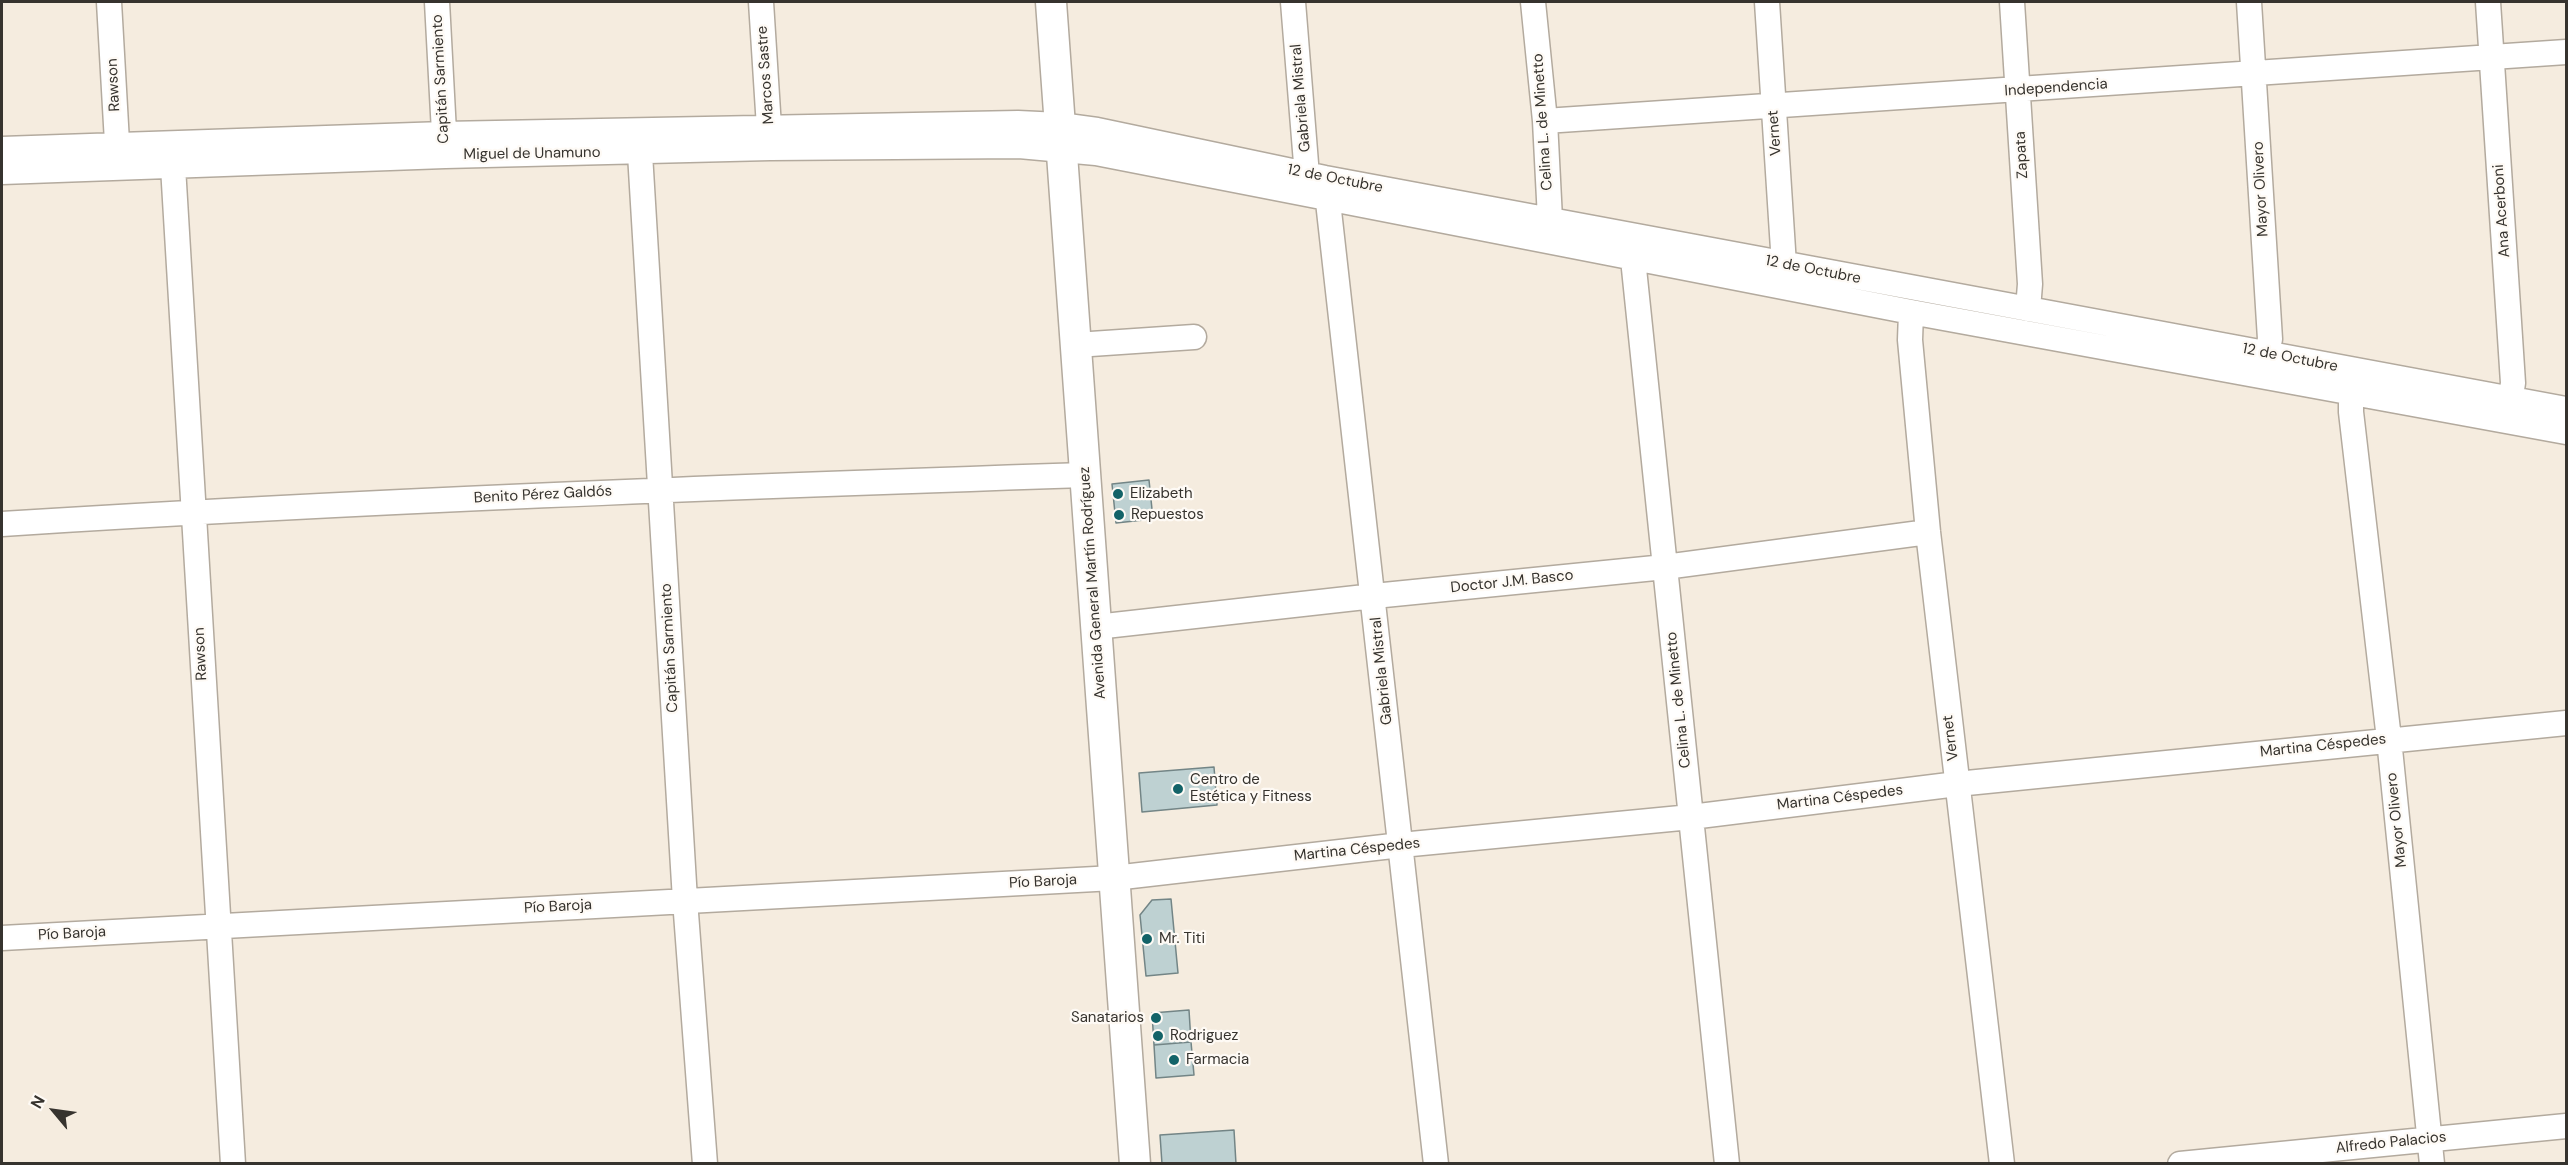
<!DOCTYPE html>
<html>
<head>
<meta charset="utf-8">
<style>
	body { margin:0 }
	#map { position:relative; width:2568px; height:1165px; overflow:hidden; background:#f5ecdf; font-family:"DM Sans",sans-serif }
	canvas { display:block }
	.frame { position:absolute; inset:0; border:3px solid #36332e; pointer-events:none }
	.north { position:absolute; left:24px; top:1081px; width:60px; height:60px; -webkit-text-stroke:4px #fefaf5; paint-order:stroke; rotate:299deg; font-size:16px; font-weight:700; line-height:24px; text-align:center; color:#36332e }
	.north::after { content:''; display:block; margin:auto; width:21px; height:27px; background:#36332e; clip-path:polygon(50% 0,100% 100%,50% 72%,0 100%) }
</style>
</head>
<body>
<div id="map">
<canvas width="2568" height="1165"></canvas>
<div class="frame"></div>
<div class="north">N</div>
</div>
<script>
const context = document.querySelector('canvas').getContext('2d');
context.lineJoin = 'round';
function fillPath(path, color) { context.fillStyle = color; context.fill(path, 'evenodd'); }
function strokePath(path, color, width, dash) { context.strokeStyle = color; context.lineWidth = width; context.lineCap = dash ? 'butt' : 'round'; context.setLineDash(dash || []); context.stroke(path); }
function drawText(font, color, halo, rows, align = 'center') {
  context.font = font + ' "DM Sans",sans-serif'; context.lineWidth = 4.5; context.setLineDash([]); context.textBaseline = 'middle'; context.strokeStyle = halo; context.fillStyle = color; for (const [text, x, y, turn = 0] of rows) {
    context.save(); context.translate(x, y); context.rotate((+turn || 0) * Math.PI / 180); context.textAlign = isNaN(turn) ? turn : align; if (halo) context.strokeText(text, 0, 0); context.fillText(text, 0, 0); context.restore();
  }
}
const building = new Path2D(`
	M1149 480 1153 519 1116 523 1112 484Z
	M1214 767 1217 805 1142 812 1139 773Z
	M1171 899 1178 973 1146 976 1140 915 1152 900Z
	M1189 1010 1191 1042 1154 1045 1152 1013Z
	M1191 1042 1194 1075 1156 1078 1154 1045Z
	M1234 1130 1236 1164H1162L1160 1135Z`);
const minor = new Path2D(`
	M109 2 118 160
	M437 2 445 151
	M761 2 770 143
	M1293 2 1308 188
	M1533 2 1545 121 1550 219 1544 231
	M1767 2 1784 265
	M2012 2 2030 284 2028 309
	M2249 2 2270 339 2264 367
	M2488 2 2513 383 2508 415
	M1545 121 2566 52
	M639 137 685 900 705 1164
	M2 149 444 134 1018 123 1060 125 1097 130 1325 178 2566 409
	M172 150 233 1164
	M2 172 445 156 770 148 1019 146 1096 153 1911 312 2566 432
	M1326 184 1436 1164
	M1636 245 1633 259 1727 1164
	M1911 312 1910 340 1928 532 2002 1164
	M1076 345 1194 337
	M2355 379 2351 394V412L2389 739 2432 1164
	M2 524C362 501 724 487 1085 475
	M1096 627 1374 596 1665 567 1928 532
	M2 938 1114 878 1401 845 1691 817 1957 784 2566 723
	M2180 1164 2566 1126`);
const major = new Path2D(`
	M1051 2 1135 1164`);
const markers = [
	[1118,494,6,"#136368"],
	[1119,515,6,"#136368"],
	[1178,789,6,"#136368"],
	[1147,939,6,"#136368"],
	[1156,1018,6,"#136368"],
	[1158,1036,6,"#136368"],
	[1174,1060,6,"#136368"]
];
const streetNames = [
	["Marcos Sastre",766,75,-94],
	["Capitán Sarmiento",441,79,-93],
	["Rawson",114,85,-93],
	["Independencia",2056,88,-4],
	["Gabriela Mistral",1301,98,-95],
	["Celina L. de Minetto",1543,122,-94],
	["Vernet",1775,133,-94],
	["Miguel de Unamuno",532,154,-1],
	["Zapata",2022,155,-93],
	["12 de Octubre",1335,179,11],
	["Mayor Olivero",2261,189,-93],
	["Ana Acerboni",2502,211,-94],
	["12 de Octubre",1813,270,11],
	["12 de Octubre",2290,358,11],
	["Benito Pérez Galdós",543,495,-3],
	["Doctor J.M. Basco",1512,582,-6],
	["Avenida General Martín Rodríguez",1093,583,-94],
	["Capitán Sarmiento",670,648,-93],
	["Rawson",201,654,-93],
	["Gabriela Mistral",1382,671,-96],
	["Celina L. de Minetto",1679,700,-96],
	["Vernet",1951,738,-97],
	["Martina Céspedes",2323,746,-6],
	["Martina Céspedes",1840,798,-7],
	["Mayor Olivero",2397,820,-96],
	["Martina Céspedes",1357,850,-6],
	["Pío Baroja",1043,882,-3],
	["Pío Baroja",558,907,-3],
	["Pío Baroja",72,934,-3],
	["Alfredo Palacios",2391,1143,-6]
];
const poiNames = [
	["Elizabeth",1130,494],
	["Repuestos",1131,515],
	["Centro de",1190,780],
	["Estética y Fitness",1190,797],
	["Mr. Titi",1159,939],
	["Sanatarios",1144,1018,"right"],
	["Rodriguez",1170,1036],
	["Farmacia",1186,1060]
];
fillPath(building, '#bed1d2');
strokePath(building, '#738586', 1.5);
strokePath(minor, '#b3aa9e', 27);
strokePath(major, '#b3aa9e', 33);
strokePath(minor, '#fff', 24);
strokePath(major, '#fff', 30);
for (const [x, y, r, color] of markers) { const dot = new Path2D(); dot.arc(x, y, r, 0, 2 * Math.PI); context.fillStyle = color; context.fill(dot); strokePath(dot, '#fefaf5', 2); }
drawText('15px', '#36332e', '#fefaf5', streetNames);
drawText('15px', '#36332e', '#fefaf5', poiNames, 'left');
</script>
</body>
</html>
